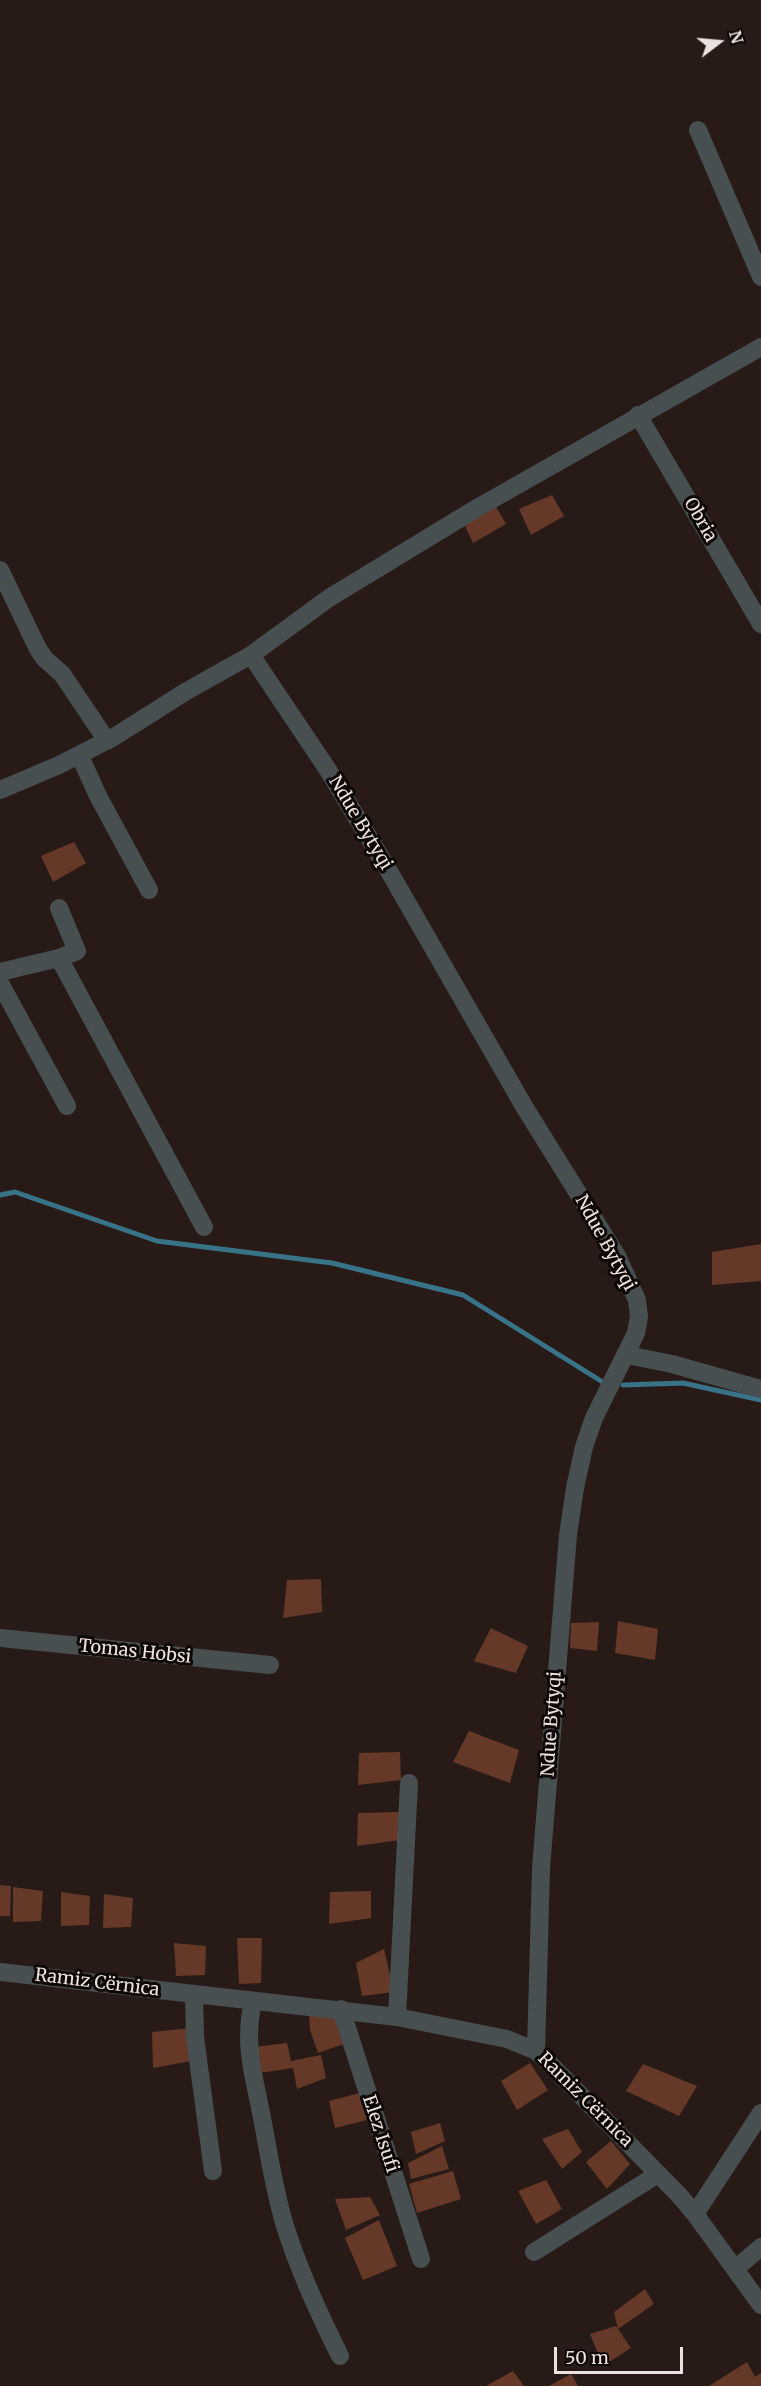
<!DOCTYPE html>
<html>
<head>
<meta charset="utf-8">
<style>
	body { margin:0 }
	#map { position:relative; width:761px; height:2386px; overflow:hidden; background:#281b17; font-family:Merriweather,serif }
	canvas { display:block }
	.north { position:absolute; left:689px; top:12px; width:60px; height:60px; -webkit-text-stroke:4px #0d0706; paint-order:stroke; rotate:74deg; font-size:16px; font-weight:700; line-height:24px; text-align:center; color:#ece2df }
	.north::after { content:''; display:block; margin:auto; width:21px; height:27px; background:#ece2df; clip-path:polygon(50% 0,100% 100%,50% 72%,0 100%) }
	.scale { position:absolute; left:554px; top:2347px; width:129px; height:27px; box-sizing:border-box; border:3px solid #ece2df; border-top:0; padding-left:8px; font-size:18px; line-height:21px; white-space:nowrap; color:#ece2df; -webkit-text-stroke:4px #0d0706; paint-order:stroke }
</style>
</head>
<body>
<div id="map">
<canvas width="761" height="2386"></canvas>
<div class="north">N</div>
<div class="scale">50 m</div>
</div>
<script>
const context = document.querySelector('canvas').getContext('2d');
context.lineJoin = 'round';
function strokePath(path, color, width, dash) { context.strokeStyle = color; context.lineWidth = width; context.lineCap = dash ? 'butt' : 'round'; context.setLineDash(dash || []); context.stroke(path); }
function fillPath(path, color) { context.fillStyle = color; context.fill(path, 'evenodd'); }
function drawText(font, color, halo, rows, align = 'center') {
  context.font = font + ' Merriweather,serif'; context.lineWidth = 6; context.setLineDash([]); context.textBaseline = 'middle'; context.strokeStyle = halo; context.fillStyle = color; for (const [text, x, y, turn = 0] of rows) {
    context.save(); context.translate(x, y); context.rotate((+turn || 0) * Math.PI / 180); context.textAlign = isNaN(turn) ? turn : align; if (halo) context.strokeText(text, 0, 0); context.fillText(text, 0, 0); context.restore();
  }
}
const stream = new Path2D(`
	M0 1195 15 1192 157 1241 332 1263 463 1295 601 1381
	M623 1385 683 1383 761 1400`);
const building = new Path2D(`
	M552 495 564 516 531 535 519 509Z
	M494 503 506 524 473 543 461 517Z
	M74 842 86 863 53 882 41 856Z
	M761 1244V1281L712 1285V1252Z
	M321 1579 322 1612 283 1618 287 1580Z
	M618 1621 658 1629 655 1660 615 1653Z
	M599 1622 597 1651 570 1648 571 1623Z
	M491 1628 528 1646 516 1673 474 1661Z
	M469 1731 519 1750 510 1783 453 1762Z
	M400 1752 401 1780 358 1785 359 1753Z
	M399 1812 400 1840 357 1846 358 1813Z
	M0 1885 11 1886 10 1916H0Z
	M13 1887 43 1891 41 1921 13 1922Z
	M371 1891V1918L329 1924 330 1892Z
	M61 1892 90 1896 89 1925 61 1926Z
	M104 1894 133 1898 131 1927 103 1928Z
	M237 1938H262L261 1983 239 1984Z
	M174 1943 206 1946 205 1975 176 1976Z
	M384 1949 394 1992 362 1996 356 1963Z
	M332 2006 344 2044 318 2053 310 2030 309 2014Z
	M191 2028V2061L153 2068 152 2032Z
	M287 2043 291 2061 321 2055 326 2078 297 2089 293 2068 259 2073 254 2047Z
	M530 2063 548 2090 517 2110 501 2081Z
	M643 2064 697 2086 679 2116 626 2091Z
	M360 2093 371 2119 335 2128 329 2101Z
	M440 2123 445 2141 416 2154 411 2132Z
	M568 2129 582 2152 562 2169 542 2139Z
	M611 2141 630 2164 607 2189 586 2162Z
	M442 2146 449 2169 411 2179 408 2163Z
	M453 2171 461 2199 417 2213 409 2184Z
	M546 2180 562 2209 536 2224 518 2191Z
	M370 2197 380 2215 346 2230 335 2199Z
	M379 2220 397 2266 363 2280 345 2238Z
	M645 2289 654 2304 618 2329 631 2348 603 2366 590 2334 616 2326 618 2329 614 2312Z
	M747 2362 755 2377 761 2373V2386H709Z
	M513 2371 524 2386H486Z
	M571 2374 578 2386H549Z`);
const minor = new Path2D(`
	M698 130 761 277
	M638 415 761 624
	M0 570 38 649 45 659 62 674 107 741
	M251 655 328 770 386 866 525 1108 617 1256 637 1300 639 1317 636 1333 594 1418 584 1447 575 1488 568 1535 541 1868 536 2051
	M80 756 98 796 149 890
	M0 790 59 765 114 737 185 692 251 655 329 598 477 508 761 347
	M59 958 77 951 59 908
	M0 972 59 958 204 1227
	M0 983 67 1106
	M627 1355 672 1364 761 1389
	M0 1638 270 1665
	M0 1972 397 2017 507 2039 536 2051 549 2063 678 2194 695 2214 761 2305
	M194 1994 195 2037 213 2171
	M253 2001C243 2047 254 2074 262 2118 269 2154 274 2190 285 2226 299 2271 319 2314 340 2356
	M341 2009 421 2259
	M397 2017 409 1783
	M695 2214 761 2113
	M534 2252 658 2174
	M735 2269 761 2247`);
const streetNames = [
	["Obria",700,520,60],
	["Ndue Bytyqi",360,823,59],
	["Ndue Bytyqi",605,1243,61],
	["Tomas Hobsi",135,1652,6],
	["Ndue Bytyqi",552,1724,-86],
	["Ramiz Cërnica",97,1983,7],
	["Ramiz Cërnica",585,2100,45],
	["Elez Isufi",380,2134,72]
];
strokePath(stream, '#387387', 5);
fillPath(building, '#653828');
strokePath(minor, '#484f51', 18);
drawText('18px', '#ece2df', '#0d0706', streetNames);
</script>
</body>
</html>
